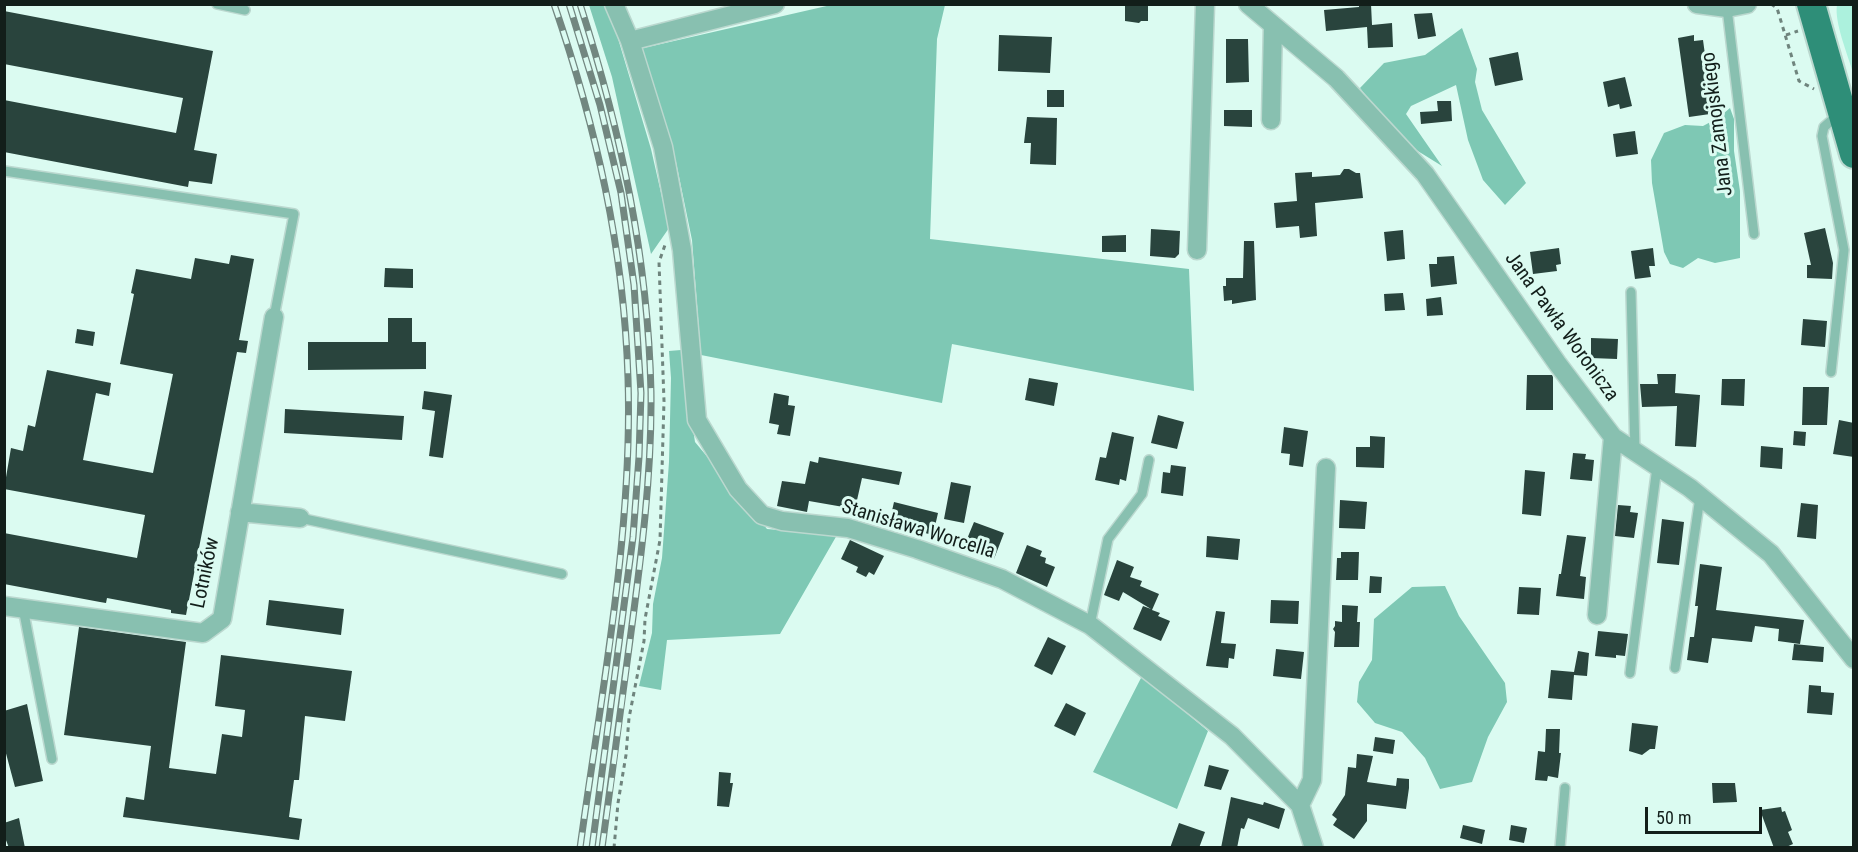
<!DOCTYPE html>
<html>
<head>
<meta charset="utf-8">
<style>
	body { margin:0 }
	#map { position:relative; width:1858px; height:852px; overflow:hidden; background:#dbfbf1; font-family:"Roboto Condensed",sans-serif }
	canvas { display:block }
	.frame { position:absolute; inset:0; border:6px solid #121e1a; pointer-events:none }
	.scale { position:absolute; left:1645px; top:807px; width:117px; height:27px; box-sizing:border-box; border:3px solid #121e1a; border-top:0; padding-left:8px; font-size:18px; line-height:21px; white-space:nowrap; color:#121e1a; -webkit-text-stroke:4px #dbfbf1; paint-order:stroke }
</style>
</head>
<body>
<div id="map">
<canvas width="1858" height="852"></canvas>
<div class="frame"></div>
<div class="scale">50 m</div>
</div>
<script>
const context = document.querySelector('canvas').getContext('2d');
context.lineJoin = 'round';
function fillPath(path, color) { context.fillStyle = color; context.fill(path, 'evenodd'); }
function strokePath(path, color, width, dash) { context.strokeStyle = color; context.lineWidth = width; context.lineCap = dash ? 'butt' : 'round'; context.setLineDash(dash || []); context.stroke(path); }
function drawText(font, color, halo, rows, align = 'center') {
  context.font = font + ' "Roboto Condensed",sans-serif'; context.lineWidth = 6; context.setLineDash([]); context.textBaseline = 'middle'; context.strokeStyle = halo; context.fillStyle = color; for (const [text, x, y, turn = 0] of rows) {
    context.save(); context.translate(x, y); context.rotate((+turn || 0) * Math.PI / 180); context.textAlign = isNaN(turn) ? turn : align; if (halo) context.strokeText(text, 0, 0); context.fillText(text, 0, 0); context.restore();
  }
}
const green = new Path2D(`
	M1837 5H1853V73C1848 55 1834 22 1837 5Z`);
const forest = new Path2D(`
	M589 5H608L651 149 669 228 651 254 612 77Z
	M831 5H945L937 39 930 239 1189 269 1194 391 952 344 942 403 701 355 692 240 676 162 639 49Z
	M1462 28 1477 69 1475 82 1482 110 1526 183 1505 205 1483 180 1468 140 1456 85 1411 106 1406 114 1442 166 1400 140 1360 88 1384 63 1425 55Z
	M1730 108 1734 119V151L1740 191V258L1715 263 1698 258 1683 268 1670 264 1664 252 1652 183 1651 160 1664 133 1685 125 1703 126 1718 118Z
	M681 350 695 442 767 529 837 535 780 634 667 640 661 690 639 686 652 633 653 604 662 558 669 462 671 378 669 351Z
	M1445 586 1459 616 1505 683 1507 702 1488 737 1472 782 1440 789 1425 758 1402 732 1375 723 1357 702 1359 682 1372 660 1374 619 1412 587Z
	M1142 676 1208 731 1177 809 1093 772Z`);
const building = new Path2D(`
	M1125 4H1148V21H1141L1139 23 1125 21Z
	M1359 4H1371L1372 25 1392 23 1393 47 1368 48 1367 27 1326 31 1324 10 1359 7Z
	M4 11 213 51 194 150 217 154 212 184 189 181 188 187 4 152V100L176 133 183 98 4 64Z
	M1432 13 1436 36 1418 39 1414 14Z
	M999 35 1052 37 1050 73 998 71Z
	M1694 35V41L1703 40 1709 84H1706L1710 114 1689 117 1678 38Z
	M1226 39H1248L1249 82 1226 83Z
	M1518 52 1523 80 1495 86 1489 58Z
	M1625 77 1632 106 1620 109 1619 104 1608 107 1603 82Z
	M1047 90H1064V107H1047Z
	M1437 101H1451L1452 121 1421 124 1420 112 1438 111Z
	M1224 110H1252V127L1224 126Z
	M1027 117 1057 118 1056 165 1030 164 1031 143H1024Z
	M1635 131 1638 154 1616 157 1613 134Z
	M1344 169H1349L1356 173H1360L1363 198 1315 203 1317 236 1300 238 1299 226 1276 228 1274 203 1297 201 1295 173 1312 172V177L1340 175Z
	M1825 228 1833 263 1832 279 1807 278V265H1811L1804 233Z
	M1151 229 1180 231 1179 254 1175 258 1150 256Z
	M1403 230 1405 259 1387 261 1384 232Z
	M1126 235V252H1102V236Z
	M1244 241H1254L1256 300 1232 304V300L1224 301 1223 286H1226V278H1243Z
	M1559 248 1561 264 1556 265 1557 271 1533 274 1530 252Z
	M1653 248 1655 266H1649L1651 277 1635 279 1631 251Z
	M231 255 254 259 239 340 248 341 246 353 237 352 186 615 171 613V610L107 598 106 603 100 602 4 584V533L137 558 145 515 4 489 11 448 23 451 28 425 35 427 47 370 111 383 109 396 96 393 83 460 153 473 173 374 120 364 134 294 131 293 136 269 191 279 195 258 229 264Z
	M1454 256 1457 284 1431 287 1429 264H1437V257Z
	M385 268 413 269V288L384 287Z
	M1403 293 1405 310 1385 311 1384 294Z
	M1441 297 1443 315 1427 316 1426 299Z
	M388 318H412V342H426V369L308 370V342H388Z
	M1803 319 1827 321 1825 347 1801 345Z
	M77 329 95 332 93 346 75 343Z
	M1591 338 1618 339 1617 359 1591 358Z
	M1657 374H1676L1675 393 1700 395 1696 447 1675 446 1677 406 1642 407 1640 384H1658Z
	M1527 375H1552L1553 377V410H1526Z
	M1029 378 1058 383 1054 406 1025 400Z
	M1722 379H1745L1744 406 1721 405Z
	M1803 387H1829L1827 425H1802Z
	M424 391 452 395 443 458 429 456 435 411 422 409Z
	M774 393 789 396 788 405 795 406 790 436 777 434 779 425 769 423Z
	M285 409 404 416 402 440 284 433Z
	M1158 415 1184 422 1177 449 1151 443Z
	M1839 420 1854 423V457L1833 454Z
	M1284 427 1308 431 1303 467 1289 465 1290 454 1281 453Z
	M1794 431 1806 432 1805 446 1793 445Z
	M1112 432 1134 437 1126 481 1120 479 1119 485 1095 480 1100 457 1106 458Z
	M1370 436 1385 437 1384 468 1356 467V447H1370Z
	M1761 446 1783 448 1782 469 1760 467Z
	M1573 453 1586 454 1585 459 1594 460 1592 481 1570 479Z
	M819 457 902 472 899 485 862 478 855 509 809 501 807 512 777 506 782 481 805 484 810 461 818 463Z
	M1171 465 1186 467 1183 496 1161 493 1163 472 1170 473Z
	M1525 470 1545 472 1541 516 1522 514Z
	M951 482 971 486 964 523 944 519Z
	M1340 500 1367 502 1365 529 1339 528Z
	M894 502 938 513 933 535 889 524Z
	M1801 503 1818 505 1816 539 1797 537Z
	M1618 505 1631 506 1630 512 1638 513 1634 538 1615 536Z
	M1662 519 1684 522 1679 565 1657 563Z
	M974 522 1004 533 994 559 968 550 972 541 967 539Z
	M1567 535 1586 537 1580 576 1586 577 1584 599 1556 596 1559 574H1561Z
	M1207 536 1240 539 1238 560 1206 557Z
	M850 540 884 556 874 575 869 572 866 577 856 572 858 567 841 559Z
	M1027 545 1042 551 1040 556 1046 558 1045 563 1055 567 1047 587 1016 573Z
	M1341 552H1359L1358 580H1336L1337 558H1341Z
	M1117 560 1134 567 1130 577 1142 581 1140 586 1159 594 1152 610 1160 613 1158 616 1170 621 1161 641 1133 629 1143 606 1151 609 1123 592 1119 601 1104 595Z
	M1700 564 1722 567 1716 610 1804 620 1800 644 1778 641 1779 629 1755 626 1752 642 1712 638 1708 663 1687 660 1690 637H1694L1698 606H1695Z
	M1370 576 1382 577 1381 593H1369Z
	M1519 587 1541 588 1539 615 1517 614Z
	M269 600 344 609 341 635 266 625Z
	M1271 600 1299 601 1298 624 1270 623Z
	M1342 605 1358 606 1357 622H1360L1359 647H1334L1335 632 1333 629 1335 626V621L1342 622Z
	M1216 611 1225 612 1221 643 1236 644 1234 659 1229 658 1228 668 1206 666Z
	M79 627 186 642 169 768 216 774 222 734 242 737 245 710 215 706 221 655 352 671 345 721 305 716 299 780H294L289 817 302 819 299 840 123 817 126 797 144 800 151 746 64 735Z
	M1598 631 1628 634 1625 656 1616 655V658L1595 656Z
	M1048 637 1066 646 1052 675 1034 666Z
	M1794 644 1824 647 1823 662 1792 660Z
	M1276 649 1304 652 1301 679 1273 676Z
	M1578 651 1589 653 1587 676 1574 675 1572 700 1548 698 1551 670 1574 672Z
	M1809 685 1821 686V692L1834 693 1832 715 1807 713Z
	M1066 703 1086 713 1075 736 1054 726Z
	M27 704 43 781 15 787 4 746V711Z
	M1632 723 1658 726 1655 749H1650L1642 755 1629 751Z
	M1546 729H1560L1559 753H1561L1558 778 1548 776 1547 781 1535 780 1538 751 1545 752Z
	M1375 737 1395 740 1393 754 1373 751Z
	M1357 754 1373 756 1367 782 1396 786 1397 778 1409 779V788L1406 809 1367 804V821L1354 839 1333 825 1337 819 1332 815 1345 795 1348 767 1356 768Z
	M1209 765 1229 770 1221 790 1204 786Z
	M719 772 731 773 730 783H733L729 807 717 806Z
	M1712 783H1735L1737 802 1713 803Z
	M1231 797 1263 805 1264 802 1285 809 1279 829 1248 818 1244 829 1241 828 1237 848H1221Z
	M1781 807 1782 812 1785 811 1792 830 1788 832 1793 844 1784 848H1774L1760 810Z
	M19 818 25 848H9L4 835V823Z
	M1179 823 1205 832 1199 848H1170Z
	M1463 825 1485 830 1482 844 1460 838Z
	M1511 825 1527 828 1524 843 1509 840Z`);
const path = new Path2D(`
	M1771 4 1777 8 1799 81 1814 89
	M1786 35 1798 31
	M614 848 618 803 626 755 629 718 644 641 645 619 660 540 664 401 659 262 665 245`);
const lane = new Path2D(`
	M217 4 245 10
	M1727 8 1754 234
	M4 171 294 214 274 317
	M1631 292 1635 452
	M1831 372 1844 250 1822 136 1824 127 1839 114
	M300 518 562 574
	M23 608 52 759
	M1090 625 1108 539 1142 494 1149 460
	M1675 668 1700 497
	M1630 673 1657 467
	M1560 848 1565 788`);
const street = new Path2D(`
	M614 4 630 41 663 147 682 250 697 420 738 489 762 515 782 521 848 528 917 549 1002 579 1090 625 1232 736 1300 805 1314 848
	M1248 4 1336 78 1425 174 1557 363 1613 437 1690 488 1771 554 1854 659
	M1697 4 1727 8 1747 4
	M630 41 775 4
	M1271 120 1273 25
	M1197 250 1205 4
	M240 512 300 518
	M4 606 203 633 222 619 274 317
	M1597 615 1613 437
	M1300 805 1312 780 1326 468`);
const primary = new Path2D(`
	M1811 4 1854 154`);
const rail = new Path2D(`
	M554 4C596 127 624 248 628 378 633 532 601 694 580 848
	M569 4 600 105 621 193 634 285 641 393 639 457 633 537 592 848
	M580 4C621 132 648 257 651 392 652 475 641 558 630 640 621 709 612 778 602 848`);
const streetNames = [
	["Jana Zamojskiego",1718,124,-97],
	["Jana Pawła Woronicza",1561,327,54],
	["Stanisława Worcella",918,530,17],
	["Lotników",206,573,-78]
];
fillPath(green, '#acf1dd');
fillPath(forest, '#7ec8b4');
fillPath(building, '#29443d');
strokePath(lane, '#bbd8cf', 12);
strokePath(street, '#bbd8cf', 21);
strokePath(primary, '#bbd8cf', 32);
strokePath(path, '#6f847d', 3, [4.5, 4.5]);
strokePath(lane, '#88c0b0', 9);
strokePath(street, '#88c0b0', 18);
strokePath(primary, '#2e8e78', 28);
strokePath(rail, '#728780', 7);
strokePath(rail, '#dbfbf1', 4.5, [14]);
drawText('20px', '#121e1a', '#dbfbf1', streetNames);
</script>
</body>
</html>
